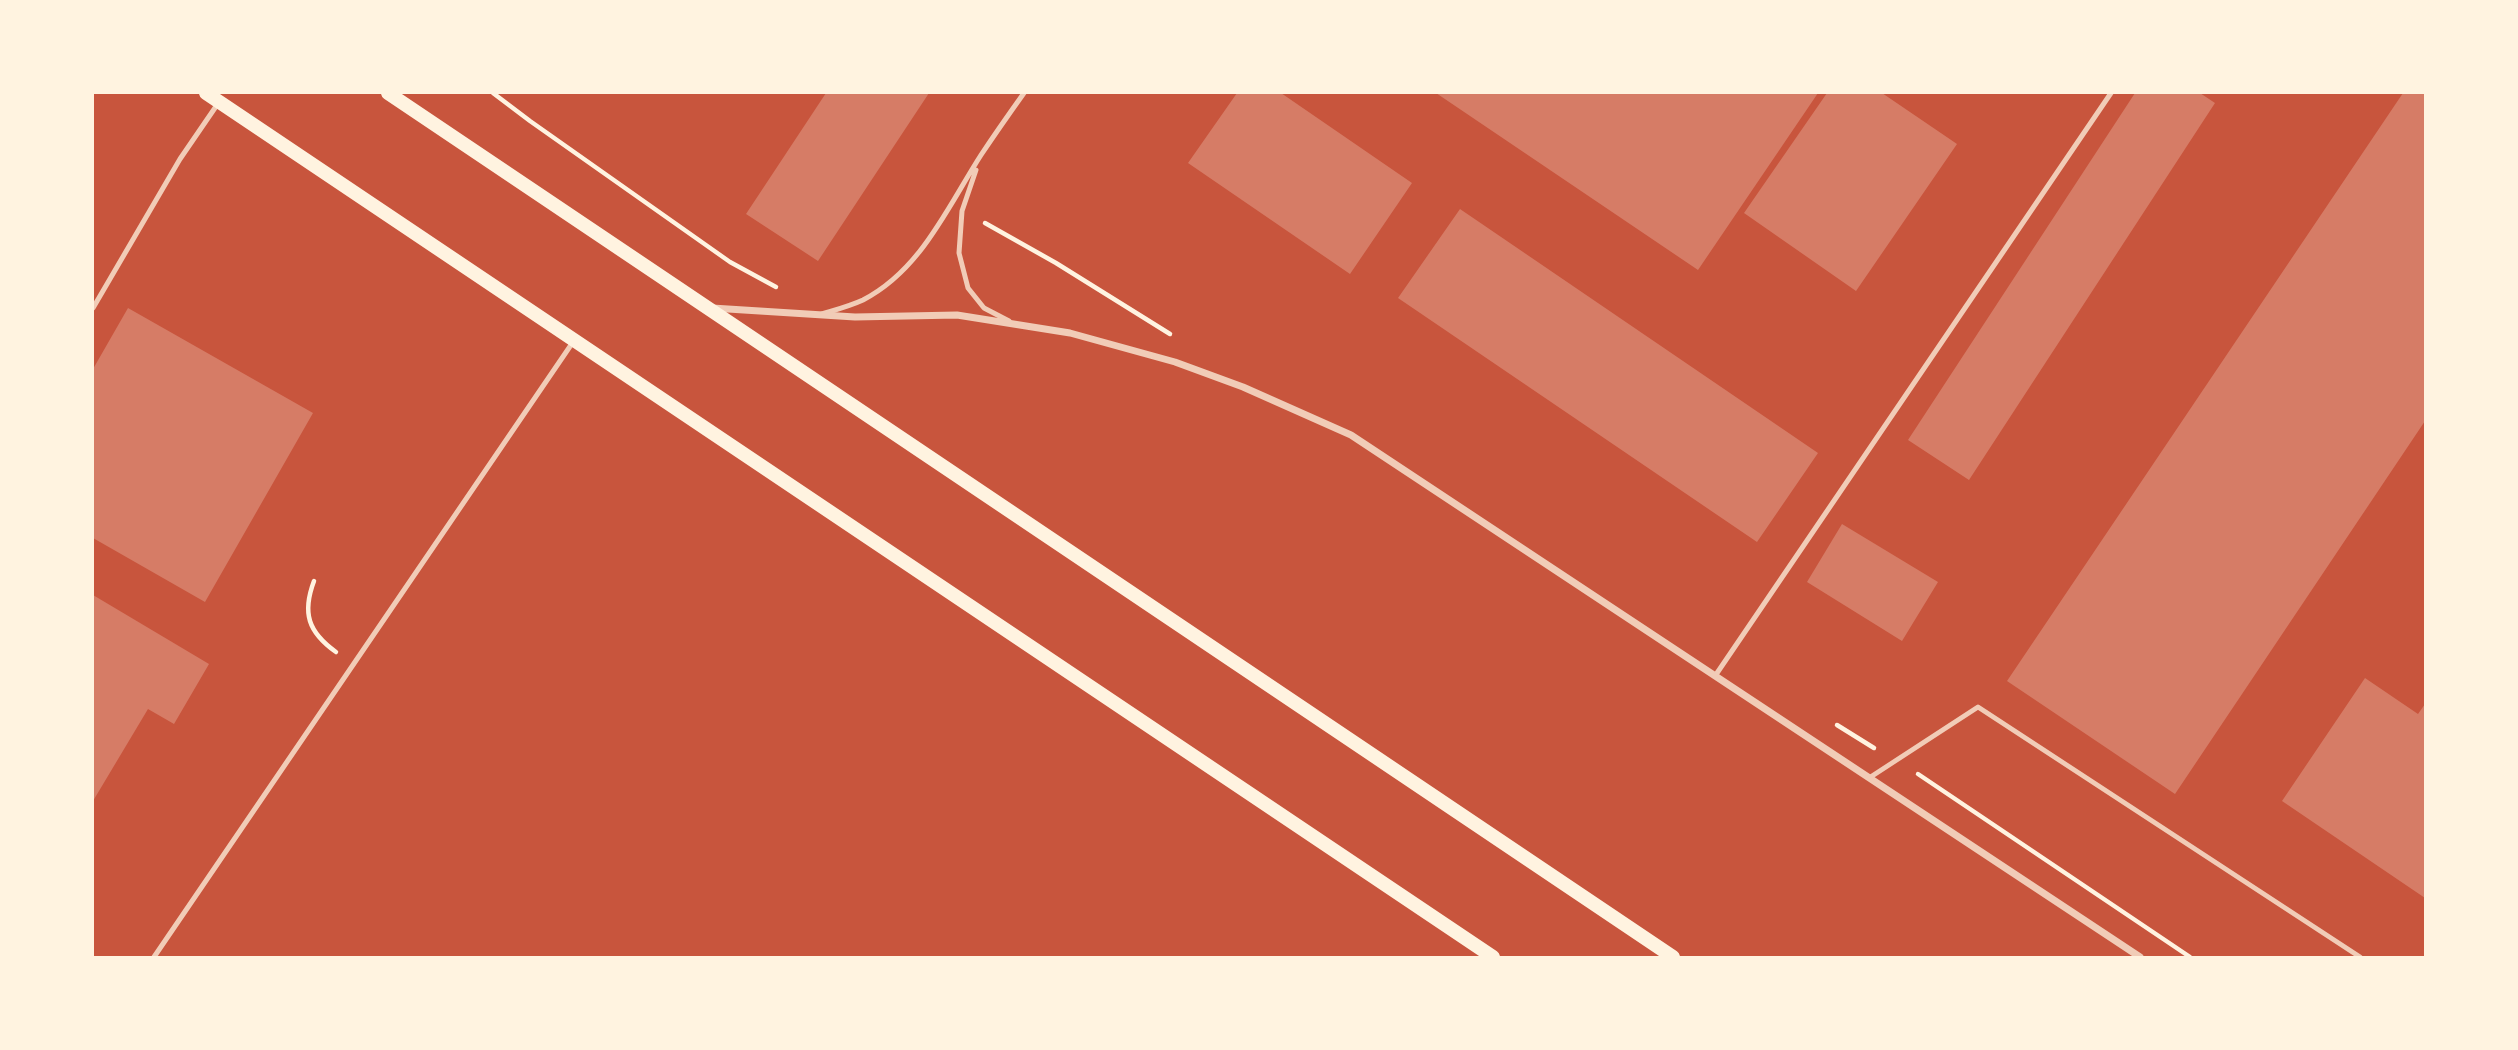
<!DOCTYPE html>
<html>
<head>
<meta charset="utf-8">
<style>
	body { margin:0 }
	#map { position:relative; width:2518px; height:1050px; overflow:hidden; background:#c8553d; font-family:Barlow,sans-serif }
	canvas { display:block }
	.frame { position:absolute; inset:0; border:94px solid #fff3e0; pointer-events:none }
</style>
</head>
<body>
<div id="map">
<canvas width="2518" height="1050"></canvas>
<div class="frame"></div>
</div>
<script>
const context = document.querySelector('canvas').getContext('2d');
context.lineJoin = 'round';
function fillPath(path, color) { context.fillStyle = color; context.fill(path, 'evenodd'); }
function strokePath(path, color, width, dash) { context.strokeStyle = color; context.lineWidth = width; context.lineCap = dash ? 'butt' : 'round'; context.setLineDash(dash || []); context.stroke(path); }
const building = new Path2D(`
	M826 93H929L818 261 746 214Z
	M1237 93H1281L1412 183 1350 274 1188 163Z
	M1436 93H1818L1698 270Z
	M1827 93H1882L1957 144 1856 291 1744 213Z
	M2135 93H2200L2215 103 1969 480 1908 440Z
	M2403 93H2425V421L2175 794 2007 681Z
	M1460 209 1818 453 1757 542 1398 298Z
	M128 308 313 413 205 602 93 538V369Z
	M1842 524 1938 582 1902 641 1807 582Z
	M93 595 209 664 174 724 148 709 93 801Z
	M2365 678 2418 714 2425 704V898L2282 801Z`);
const path = new Path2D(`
	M493 93 530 121 730 262 776 287
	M985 223 1056 263 1170 334
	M314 581C302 613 308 632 336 652
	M1837 725 1874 748
	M1918 774 2190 957`);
const service = new Path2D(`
	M976 170 962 211 959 253 968 288 984 308 1009 321
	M93 308 180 159 219 102
	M822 314C835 310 850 306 863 300 921 270 947 208 981 155 995 134 1009 114 1024 93
	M1715 676 2111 93
	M1869 778 1978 707 2360 957
	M154 957 573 342`);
const minor = new Path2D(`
	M712 308 855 317 957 315 1070 333 1175 362 1243 387 1351 435 2140 957`);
const secondary = new Path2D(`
	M206 93 1493 957
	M388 93 1673 957`);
fillPath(building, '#d67c66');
strokePath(path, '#fff3e0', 4.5);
strokePath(service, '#f1ccb7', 5);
strokePath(minor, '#f1ccb7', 7);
strokePath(secondary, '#fff3e0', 14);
</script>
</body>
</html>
